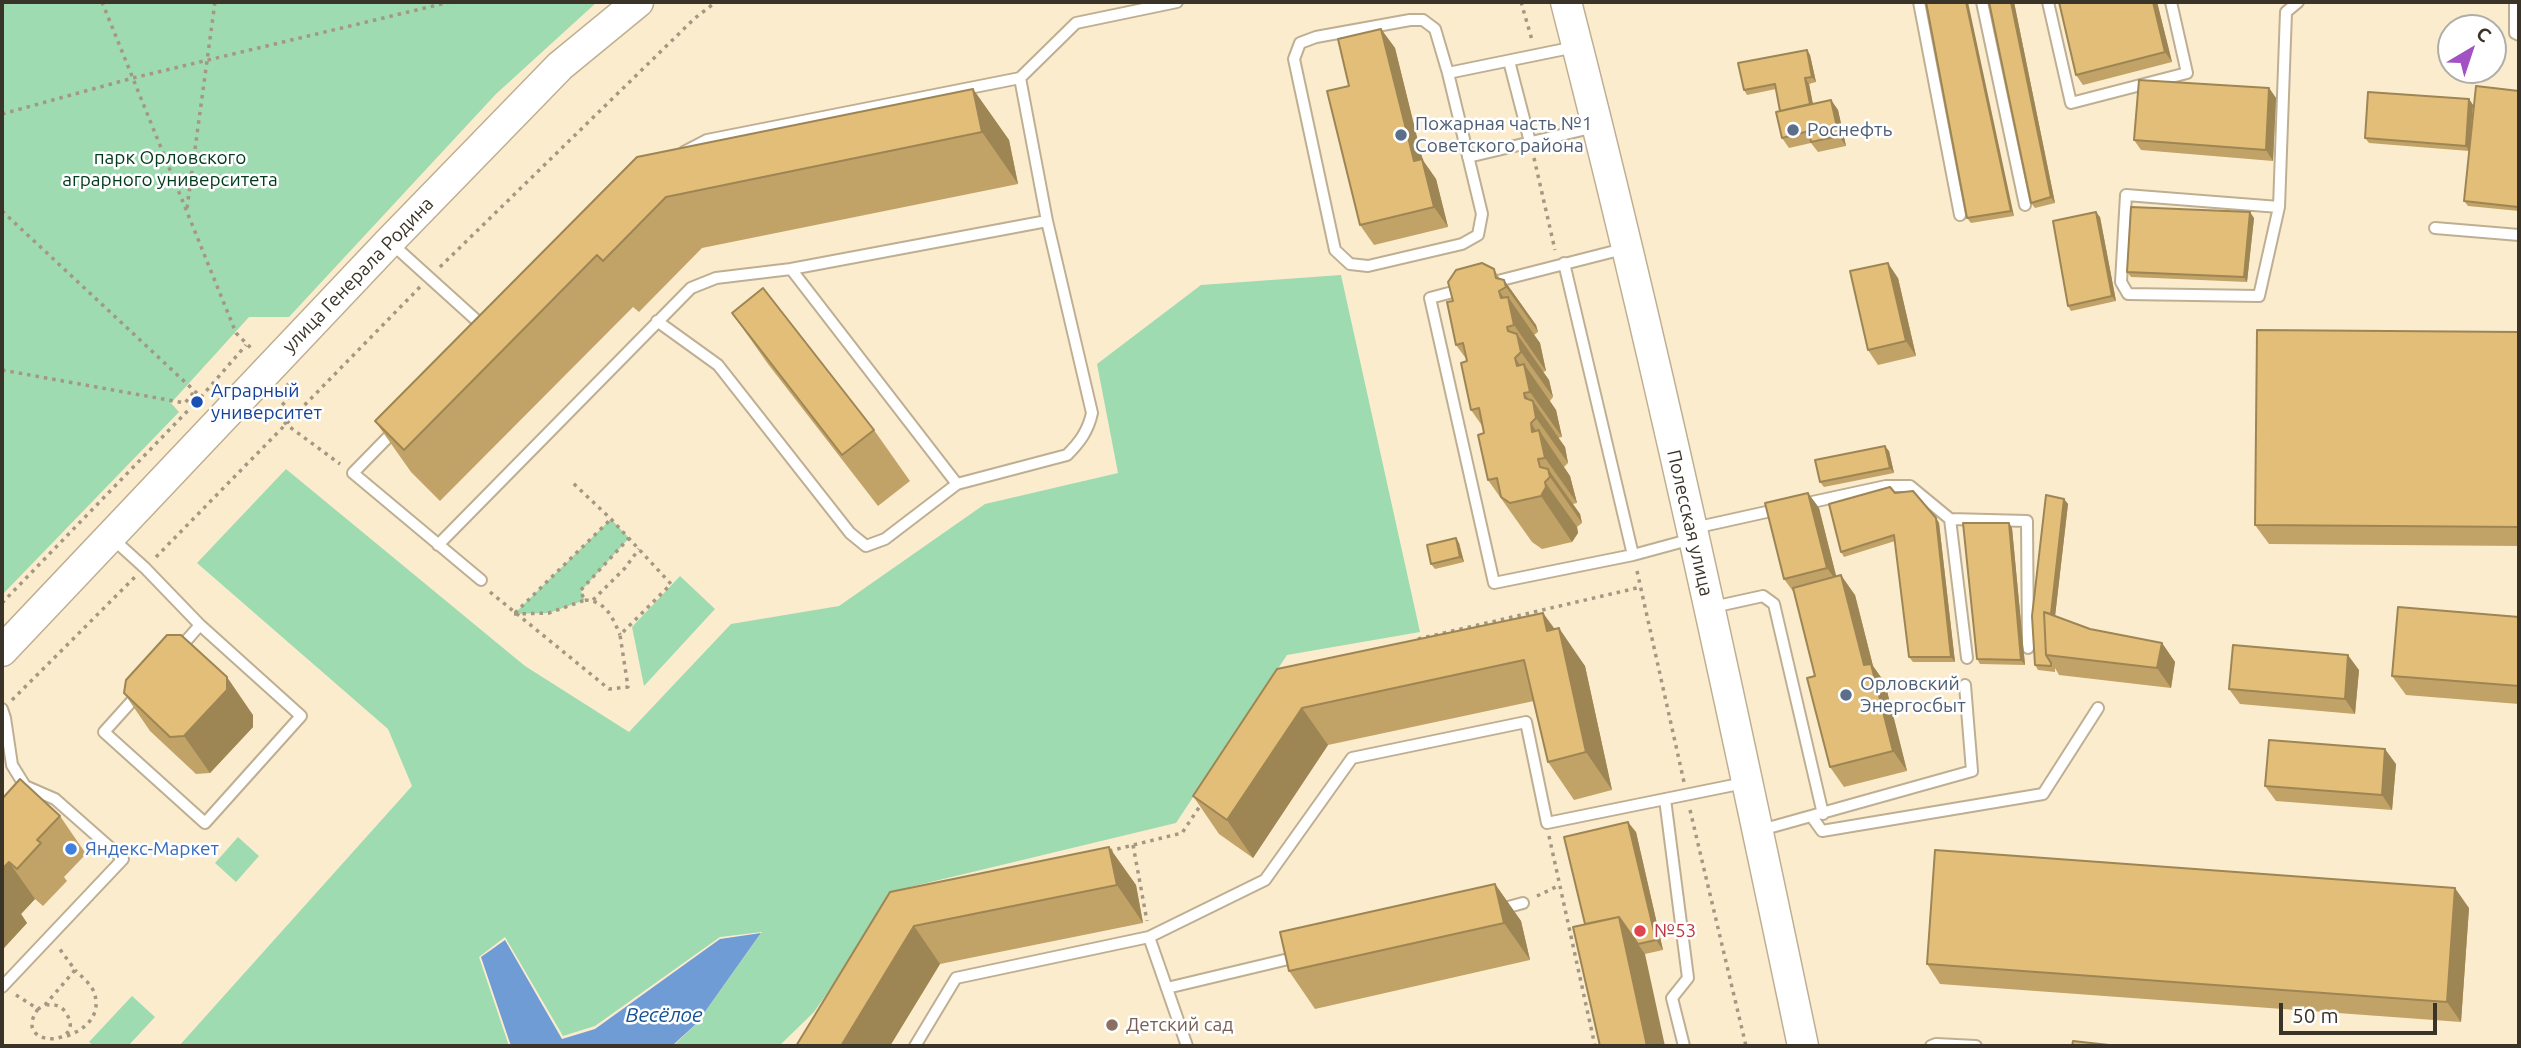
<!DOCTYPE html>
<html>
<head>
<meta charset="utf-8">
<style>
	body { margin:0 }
	#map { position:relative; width:2521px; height:1048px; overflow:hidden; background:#fcecce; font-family:Ubuntu,sans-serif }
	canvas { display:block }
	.frame { position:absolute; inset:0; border:4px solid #3a3428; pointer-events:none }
	.north { position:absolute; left:2437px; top:14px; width:70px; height:70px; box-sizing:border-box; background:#fff; border:2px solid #b0aea9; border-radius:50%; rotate:39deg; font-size:19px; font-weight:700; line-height:28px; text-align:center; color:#3a3428 }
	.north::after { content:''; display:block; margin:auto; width:24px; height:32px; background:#a252c3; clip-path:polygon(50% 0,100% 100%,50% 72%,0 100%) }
	.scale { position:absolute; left:2279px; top:1003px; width:158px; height:32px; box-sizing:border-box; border:4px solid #3a3428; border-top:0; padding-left:9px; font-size:21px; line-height:24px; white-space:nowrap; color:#3a3428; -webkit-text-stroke:5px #fff; paint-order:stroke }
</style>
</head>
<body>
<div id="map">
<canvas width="2521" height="1048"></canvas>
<div class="frame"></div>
<div class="north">С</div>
<div class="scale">50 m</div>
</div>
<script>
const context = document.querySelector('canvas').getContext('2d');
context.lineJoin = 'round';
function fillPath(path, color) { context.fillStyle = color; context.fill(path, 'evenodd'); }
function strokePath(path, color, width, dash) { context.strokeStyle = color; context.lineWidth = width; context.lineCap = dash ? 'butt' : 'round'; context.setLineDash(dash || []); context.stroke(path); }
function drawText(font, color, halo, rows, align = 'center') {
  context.font = font + ' Ubuntu,sans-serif'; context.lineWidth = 5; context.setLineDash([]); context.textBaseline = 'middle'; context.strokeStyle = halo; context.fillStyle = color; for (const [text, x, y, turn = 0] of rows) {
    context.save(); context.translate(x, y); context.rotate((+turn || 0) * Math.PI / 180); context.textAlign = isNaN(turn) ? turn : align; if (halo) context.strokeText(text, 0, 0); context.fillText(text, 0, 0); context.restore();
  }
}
const green = new Path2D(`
	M2 2H597L496 94 289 317H249L171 403 179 412 2 595Z
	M1341 275 1420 632 1287 655 1176 823 910 887 868 934 814 1012 779 1046H673L697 1023 762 932 720 937 595 1026 563 1036 505 937 479 957 509 1046H179L412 786 388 729 197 563 286 469 525 666 629 732 731 624 839 606 985 504 1118 473 1097 364 1201 285Z
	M611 519 629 538 581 591 585 600 549 613 514 614Z
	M680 576 715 609 644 686 632 627Z
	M238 837 259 856 236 882 215 863Z
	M132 996 155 1017 128 1046H94L89 1042Z`);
const water = new Path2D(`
	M761 933 697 1023 672 1046H511L481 957 505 940 562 1039 595 1029 720 939Z`);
const path = new Path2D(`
	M102 2 236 333 254 351
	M1521 2 1532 40
	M2 114 133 78 450 2
	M1534 158 1555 250
	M187 208 215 2
	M2 211 201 397 246 345
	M440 267 695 18 716 2
	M2 370 185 403 194 392
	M286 384 294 392 276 412 287 425 340 464
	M156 557 420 287
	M1637 571 1684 782
	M490 592 609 689 628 687 620 635 671 584 611 519 573 483
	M585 600C606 601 613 618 620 635
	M593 600 625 568 639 549
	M2 603 201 397
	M515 613 611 519
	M514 614 549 613 585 600 580 591 629 538
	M1418 639 1641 587
	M12 700 135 577
	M1690 810 1746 1046
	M1549 836 1595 1046
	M1133 845 1147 921
	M1109 851 1182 833 1202 803
	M1537 896 1560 885
	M16 995 38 1009 45 1005 75 970 59 948
	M38 1009C10 1048 89 1048 66 1013 62 1006 55 1004 47 1005
	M67 1036C86 1029 102 1015 94 992 91 984 81 976 75 970`);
const lane = new Path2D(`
	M1919 2 1960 215
	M1982 2 2025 205
	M2048 2 2071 103 2187 73 2171 2
	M2515 2V33L2519 35
	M1509 61 1530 142
	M1448 73 1482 214 1478 235 1462 244 1368 266 1350 264 1335 250 1294 59 1300 43 1316 37 1410 20H1423L1435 29 1448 73 1575 47
	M684 152 707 140 1020 78 1076 23 1177 2
	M1468 157 1595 127
	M2279 207 2259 296 2128 294 2121 282 2126 195 2279 207 2286 12 2298 2
	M2435 228 2519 235
	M391 243 485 328
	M1564 263 1633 555
	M1490 283 1623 249
	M1464 289 1430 298 1494 583 1633 555 1692 539
	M657 321 718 365 850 533 866 546 885 539 957 484 791 269
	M395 430 353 473 481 580
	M957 484 1067 455C1080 442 1088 431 1092 413L1047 221
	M1803 504 1886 486H1910L1950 519 1967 658
	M1950 519 2027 521 2028 648
	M1694 528 1780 509
	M113 539 145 568 200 625 301 716 205 823 104 732 140 692
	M438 545 691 288 716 278 791 269 1047 221 1020 78
	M1713 607 1763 596 1774 604 1823 814
	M179 649 200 625
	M2 709 5 718 12 765 25 786
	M1665 799 1688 978 1672 998 1684 1046
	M2 811 25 786 55 799 123 859 2 987
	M1812 817 1822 831 2043 794 2098 708
	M1761 830 1972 771 1965 685
	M1497 910 1523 903
	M1149 937 1187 1046
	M1167 988 1297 957
	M915 1046 956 978 1149 937 1265 880 1352 758 1526 722 1547 823 1744 783
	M1931 1046 1936 1044 1976 1046`);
const secondary = new Path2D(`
	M1566 2C1655 347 1730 697 1803 1046
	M2 651 389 242 560 66 638 2`);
const wall = new Path2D(`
	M1926 2 2014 216 1971 223 1967 218Z
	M1989 2H2014L2055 203 2035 208 2031 203Z
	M2157 2 2172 62 2083 85 2076 75Z
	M1381 29 1395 48 1422 159 1436 179 1448 227 1374 245 1360 225 1349 86Z
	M1807 50 1810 55 1816 82 1809 84 1813 104 1831 100 1838 110 1846 146 1818 152 1811 143 1789 148 1782 138 1780 111 1776 89 1747 95 1744 90Z
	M2269 88 2276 98 2273 161 2141 150 2134 140Z
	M973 89 1009 140 1018 184 702 248 639 312 633 307 440 501 411 472 375 421 637 157Z
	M2519 91V211L2468 206 2464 201Z
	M2469 99 2473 105 2469 151 2369 143 2365 138Z
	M2100 217 2116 301 2071 311 2068 306Z
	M2254 218 2247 282 2131 277 2127 272Z
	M1494 269 1500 279 1504 280 1536 325 1538 332 1534 335 1540 343 1546 371 1543 372 1549 380 1553 397 1550 401 1556 410 1562 437 1558 438 1565 447 1568 463 1564 467 1570 476 1577 503 1573 504 1580 514 1582 523 1577 527 1578 533 1572 542 1542 549 1532 542 1488 480 1483 427 1471 410 1467 360 1456 345 1453 301Z
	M1898 278 1916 356 1878 365 1868 350Z
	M732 313 874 430 910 481 878 506 768 364Z
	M2519 332V546L2269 544 2255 525Z
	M1889 451 1894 473 1824 487 1820 482Z
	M1808 493 1819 508 1836 577 1855 595 1873 666 1885 683 1907 771 1844 787 1830 767 1815 676 1795 594 1784 579Z
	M1895 493 1936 518 1939 523 1955 662H1913L1909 657 1895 541 1844 557 1841 552Z
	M2064 499 2068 504 2055 616 2090 629 2162 643 2175 662 2171 688 2059 675 2055 668V672L2038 670 2035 665Z
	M2009 523 2012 528 2025 665 1980 664 1977 659Z
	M1456 538 1459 543 1464 562 1435 569 1431 564Z
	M1543 613 1555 629 1585 666 1612 790 1574 800 1548 762 1534 701 1328 745 1253 858 1219 834 1193 796 1277 669Z
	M2519 617V704L2406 695 2392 676Z
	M2359 670 2355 714 2240 704 2229 689Z
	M124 693 253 715V727L210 773 196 774 150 731Z
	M2396 764 2392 810 2276 801 2265 786Z
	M2 799 60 816 86 854 64 877 67 881 43 906 35 899 21 914 27 923 4 948 2 946Z
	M1636 832 1663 950 1645 954 1585 924Z
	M1109 847 1136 885 1143 923 940 964 890 1046H796L890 892Z
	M1495 884 1521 921 1530 960 1315 1009 1289 971Z
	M2469 908 2461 1022 1940 984 1927 964Z`);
const shadedWall = new Path2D(`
	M1966 2H1968L2014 216 2011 211Z
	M2011 2H2014L2055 203 2051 197Z
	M2153 2H2157L2172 62 2165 52Z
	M1381 29 1395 48 1428 181 1414 161Z
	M1807 50 1810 55 1816 82 1812 77Z
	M1805 78 1809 84 1815 115 1811 110Z
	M2269 88 2276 98 2273 161 2266 150Z
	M973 89 1009 140 1018 184 982 132Z
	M2469 99 2473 105 2469 151 2466 146Z
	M1831 100 1838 110 1846 146 1839 136Z
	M1422 159 1436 179 1448 227 1434 207Z
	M2096 212 2100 217 2116 301 2112 296Z
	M2250 212 2254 218 2247 282 2244 277Z
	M1888 263 1898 278 1916 356 1906 341Z
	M1504 280 1536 325 1538 332 1506 287Z
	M1499 291 1510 306 1508 297 1540 343 1546 371 1514 325 1501 298Z
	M1507 327 1519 344 1517 334 1549 380 1553 397 1521 352 1508 331Z
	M1515 358 1527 375 1524 364 1556 410 1562 437 1530 392 1517 366Z
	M1524 393 1534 407 1533 401 1565 447 1568 463 1536 418 1525 398Z
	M1531 423 1540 437 1539 430 1570 476 1577 503 1545 458 1532 432Z
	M1885 446 1889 451 1894 473 1890 468Z
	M1548 469 1580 514 1582 523 1550 477Z
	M1545 482 1577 527 1578 533 1572 542 1541 496Z
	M1808 493 1819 508 1838 583 1827 568Z
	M2064 499 2068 504 2053 634 2050 628Z
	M1936 518 1939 523 1955 662 1951 657Z
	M2009 523 2012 528 2025 665 2021 660Z
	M1456 538 1459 543 1464 562 1460 557Z
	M1841 575 1855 595 1873 666 1885 683 1907 771 1893 751 1864 665Z
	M1543 613 1561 639 1559 628 1585 666 1612 790 1586 752 1547 631Z
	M2162 643 2175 662 2171 688 2157 668Z
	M2348 655 2359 670 2355 714 2345 699Z
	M227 677 253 715V727L210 773 184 736Z
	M1302 708 1328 745 1253 858 1227 820Z
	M2385 749 2396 764 2392 810 2382 795Z
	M1628 822 1636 832 1663 950 1656 940Z
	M1109 847 1136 885 1143 923 1117 885Z
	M9 862 35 899 21 914 27 923 4 948 2 945V869Z
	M1495 884 1521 921 1530 960 1504 923Z
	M2455 888 2469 908 2461 1022 2447 1002Z
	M1619 917 1645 954 1665 1046H1647Z
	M914 926 940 964 890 1046H841Z`);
const building = new Path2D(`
	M1926 2H1966L2011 211 1967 218Z
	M1989 2H2011L2051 197 2031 203Z
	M2059 2H2153L2165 52 2076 75Z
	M1381 29 1414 161 1422 159 1434 207 1360 225 1327 91 1349 86 1338 39Z
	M1807 50 1812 77 1805 78 1810 104 1780 111 1775 84 1744 90 1738 63Z
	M2139 80 2269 88 2266 150 2134 140Z
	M2476 86 2519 91V196L2518 207 2464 201Z
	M973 89 982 132 666 197 603 261 597 255 404 450 375 421 637 157Z
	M2368 92 2469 99 2466 146 2365 138Z
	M1831 100 1839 136 1811 142 1809 131 1782 138 1776 112Z
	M2131 207 2250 212 2244 277 2127 272Z
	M2096 212 2112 296 2068 306 2053 221Z
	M1482 263 1494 269 1496 278 1504 280 1506 287 1499 291 1501 298 1508 297 1514 325 1507 327 1508 331 1517 334 1521 352 1515 358 1517 366 1524 364 1530 392 1524 393 1525 398 1533 401 1536 418 1531 423 1532 432 1539 430 1545 458 1538 459 1540 467 1548 469 1550 477 1545 482 1546 487 1541 496 1510 503 1501 497 1497 478 1488 480 1478 435 1484 433 1479 408 1471 410 1461 363 1467 361 1463 343 1456 345 1447 302 1453 301 1448 282 1456 270Z
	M1888 263 1906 341 1868 350 1850 271Z
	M763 288 874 430 842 455 732 313Z
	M2257 330 2519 332V527L2255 525Z
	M1885 446 1890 468 1820 482 1815 460Z
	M1890 487 1895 493 1913 491 1936 518 1951 657H1909L1894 535 1841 552 1829 504Z
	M1808 493 1827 568 1784 579 1765 503Z
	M2046 495 2064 499 2051 614 2044 612 2046 655 2051 663V666L2035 665 2032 616Z
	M1963 523H2009L2021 660 1977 659Z
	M1456 538 1460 557 1431 564 1427 545Z
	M1841 575 1864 665 1871 664 1893 751 1830 767 1807 678 1815 676 1793 588Z
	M2398 607 2519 617V686L2392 676Z
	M2044 612 2090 629 2162 643 2157 668 2046 655Z
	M1543 613 1547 631 1559 628 1586 752 1548 762 1524 660 1302 708 1227 820 1193 796 1277 669Z
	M167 635H181L227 677V690L184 736 170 737 124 693 126 680Z
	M2233 645 2348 655 2345 699 2229 689Z
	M2269 740 2385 749 2382 795 2265 786Z
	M20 779 60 816 37 840 41 843 17 869 9 862 2 869V799Z
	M1628 822 1656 940 1638 944 1619 917 1585 924 1564 837Z
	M1109 847 1117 885 914 926 841 1046H796L890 892Z
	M1935 850 2455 888 2447 1002 1927 964Z
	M1495 884 1504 923 1289 971 1280 932Z
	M1619 917 1647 1046H1600L1573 927Z
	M2073 1041 2118 1046H2072Z`);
const markers = [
	[1793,130,7,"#5c6f8a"],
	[1401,135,7,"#5c6f8a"],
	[197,402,7,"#1a4fb4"],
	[1846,695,7,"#5c6f8a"],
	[71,849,7,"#3f7fe0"],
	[1640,931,7,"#e0444e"],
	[1112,1025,7,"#8d6e63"]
];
const serviceNames = [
	["Пожарная часть №1",1415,124],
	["Советского района",1415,146],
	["Роснефть",1807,130],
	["Орловский",1860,684],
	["Энергосбыт",1860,706]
];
const parkNames = [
	["парк Орловского",170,158],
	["аграрного университета",170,180]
];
const streetNames = [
	["улица Генерала Родина",358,275,-46],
	["Полесская улица",1690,523,77]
];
const transitNames = [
	["Аграрный",211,391],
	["университет",211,413]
];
const shopNames = [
	["Яндекс-Маркет",85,849]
];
const healthNames = [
	["№53",1654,931]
];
const educationNames = [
	["Детский сад",1126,1025]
];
const waterNames = [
	["Весёлое",664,1015]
];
fillPath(green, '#9edbb1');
fillPath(water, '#709cd6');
strokePath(lane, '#beaf93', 14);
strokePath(secondary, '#beaf93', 33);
strokePath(path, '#a49882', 3.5, [3.5, 5]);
strokePath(lane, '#fff', 10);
strokePath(secondary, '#fff', 30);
fillPath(wall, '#c2a367');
fillPath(shadedWall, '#9e8554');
fillPath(building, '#e2be78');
strokePath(building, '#9e8554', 2);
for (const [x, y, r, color] of markers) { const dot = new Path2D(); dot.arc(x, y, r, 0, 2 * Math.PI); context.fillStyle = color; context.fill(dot); strokePath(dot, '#fff', 2.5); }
drawText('19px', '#4e5e75', '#fff', serviceNames, 'left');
drawText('19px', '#013a1c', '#fff', parkNames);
drawText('19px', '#3a3428', '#fff', streetNames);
drawText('19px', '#164399', '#fff', transitNames, 'left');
drawText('19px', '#366cbe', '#fff', shopNames, 'left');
drawText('19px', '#be3a42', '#fff', healthNames, 'left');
drawText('19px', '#785e54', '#fff', educationNames, 'left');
drawText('italic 21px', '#155196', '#fff', waterNames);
</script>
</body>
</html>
